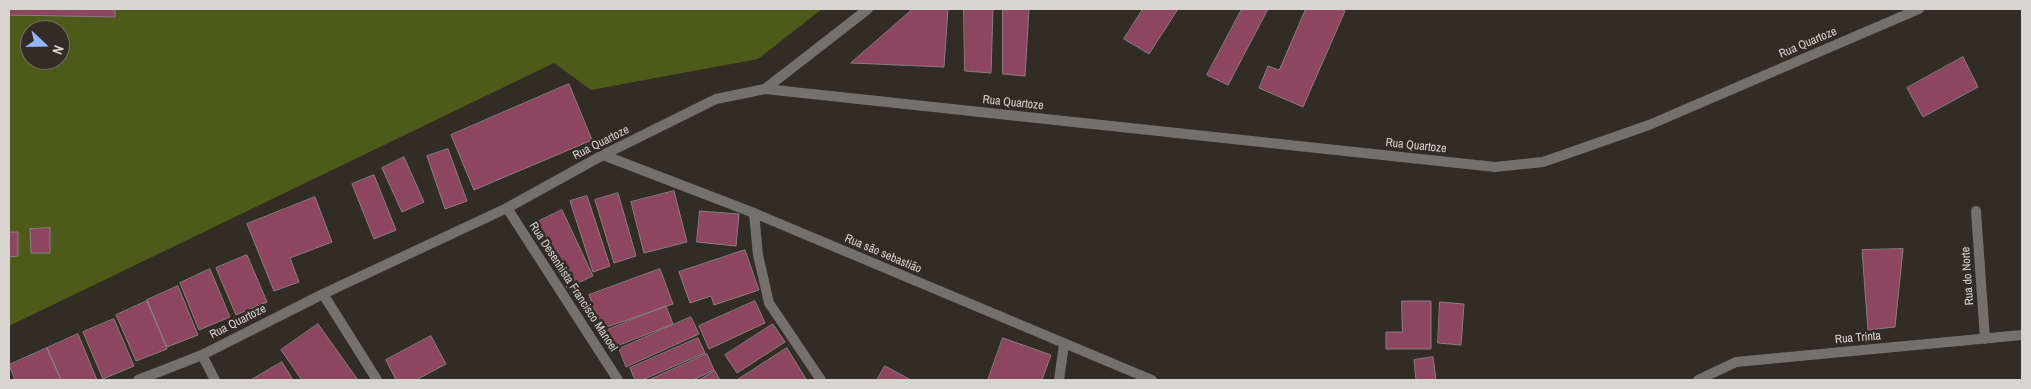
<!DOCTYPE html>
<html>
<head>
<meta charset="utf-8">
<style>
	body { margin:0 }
	#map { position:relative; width:2031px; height:389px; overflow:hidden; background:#312c24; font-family:"Archivo Narrow",sans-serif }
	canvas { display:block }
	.frame { position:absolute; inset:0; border:10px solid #d8d5d0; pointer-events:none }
	.north { position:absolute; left:20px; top:20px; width:50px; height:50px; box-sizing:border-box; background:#312c24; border:1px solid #747069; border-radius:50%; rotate:111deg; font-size:14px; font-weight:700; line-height:20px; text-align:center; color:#d8d5d0 }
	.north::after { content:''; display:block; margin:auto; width:18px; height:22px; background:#95b6fd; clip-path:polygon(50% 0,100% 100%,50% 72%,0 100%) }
</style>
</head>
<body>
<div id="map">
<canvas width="2031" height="389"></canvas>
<div class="frame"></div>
<div class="north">N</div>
</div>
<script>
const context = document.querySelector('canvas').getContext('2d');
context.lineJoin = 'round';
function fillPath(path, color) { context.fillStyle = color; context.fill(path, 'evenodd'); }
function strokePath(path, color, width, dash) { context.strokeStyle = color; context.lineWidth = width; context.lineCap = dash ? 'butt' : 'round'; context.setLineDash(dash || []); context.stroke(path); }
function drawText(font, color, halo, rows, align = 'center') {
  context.font = font + ' "Archivo Narrow",sans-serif'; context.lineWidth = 5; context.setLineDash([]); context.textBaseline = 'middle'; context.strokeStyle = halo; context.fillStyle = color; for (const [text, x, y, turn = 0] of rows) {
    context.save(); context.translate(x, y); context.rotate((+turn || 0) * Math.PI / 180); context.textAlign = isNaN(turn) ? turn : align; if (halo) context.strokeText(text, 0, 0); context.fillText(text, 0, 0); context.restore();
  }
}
const green = new Path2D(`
	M9 9H822L758 59 591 90 554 63 9 326ZM30 30H60V60H30Z`);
const building = new Path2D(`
	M9 9H115V17L9 15Z
	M913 9H948L944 67 851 63Z
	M964 9H993L991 73 965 71Z
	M1003 9H1029L1025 76 1003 74Z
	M1143 9H1178L1149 54 1124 39Z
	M1242 9H1268L1228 85 1207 75Z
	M1306 9H1340L1345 11 1303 107 1259 88 1268 66 1279 70Z
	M1963 57 1978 87 1923 117 1907 88Z
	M569 84 592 140 474 190 451 135Z
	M448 149 467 201 445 209 427 156Z
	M404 157 424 202 402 212 382 168Z
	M374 175 396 230 374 239 352 184Z
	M674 191 687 242 644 253 631 202Z
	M618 193 636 256 614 263 595 200Z
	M587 196 610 266 593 272 570 201Z
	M315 197 332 242 290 258 299 282 274 291 247 224Z
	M562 210 593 276 567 288 537 222Z
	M700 211 739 214 736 246 697 242Z
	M50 228V253H31L30 229Z
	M9 232H18V256L9 257Z
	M1903 249 1895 327 1868 330 1862 250Z
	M745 250 759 290 714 305 711 296 690 303 679 272Z
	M247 255 267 302 236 315 216 268Z
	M210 269 230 317 199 330 180 283Z
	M660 269 673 304 601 329 589 295Z
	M178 286 198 335 167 347 147 300Z
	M147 301 167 349 136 361 116 315Z
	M755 301 765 323 709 349 699 326Z
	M1402 301H1431V349H1386V332H1402Z
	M1440 302 1464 304 1461 345 1438 343Z
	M666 306 673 324 612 348 605 331Z
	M691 317 699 334 626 367 619 349Z
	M114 319 134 366 103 379 83 332Z
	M318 324 358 380H302L281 350Z
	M773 324 785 342 737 373 725 355Z
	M78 334 97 380H61L47 348Z
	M431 336 446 364 416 380H396L386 360Z
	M698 338 705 353 642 380H635L630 368Z
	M1003 338 1051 355 1042 380H988Z
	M47 348 61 380H15L9 365Z
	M787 348 806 379 804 380H737Z
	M707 354 714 370 693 380H649Z
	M1433 357 1436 380H1416L1414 360Z
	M282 362 293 380H251Z
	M885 366 911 380H877Z
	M715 371 720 380H699Z`);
const minor = new Path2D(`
	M765 89 868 9
	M603 155 754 213 1152 380
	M507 208 618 380
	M1976 211 1985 339
	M754 213 758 255 769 303 821 380
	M323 294 377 380
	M202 355 215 380
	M1059 380 1064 344
	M1698 380 1736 362 2022 335`);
const tertiary = new Path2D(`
	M138 380 202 355 323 294 507 208 603 155 716 99 765 89 1495 167 1543 162 1649 125 1919 9`);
const streetNames = [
	["Rua Quartoze",1808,43,-23],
	["Rua Quartoze",1013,103,6],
	["Rua Quartoze",601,143,-27],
	["Rua Quartoze",1416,146,6],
	["Rua são sebastião",883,254,23],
	["Rua do Norte",1968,276,-94],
	["Rua Desenhista Francisco Manoel",573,287,57],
	["Rua Quartoze",238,322,-27],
	["Rua Trinta",1858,338,-5]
];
fillPath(green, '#4e5a1a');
fillPath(building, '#8e455f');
strokePath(building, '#8b7e82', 1);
strokePath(minor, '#74716d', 10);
strokePath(tertiary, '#74716d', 10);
drawText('12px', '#d8d5d0', '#312c24', streetNames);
</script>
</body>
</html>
